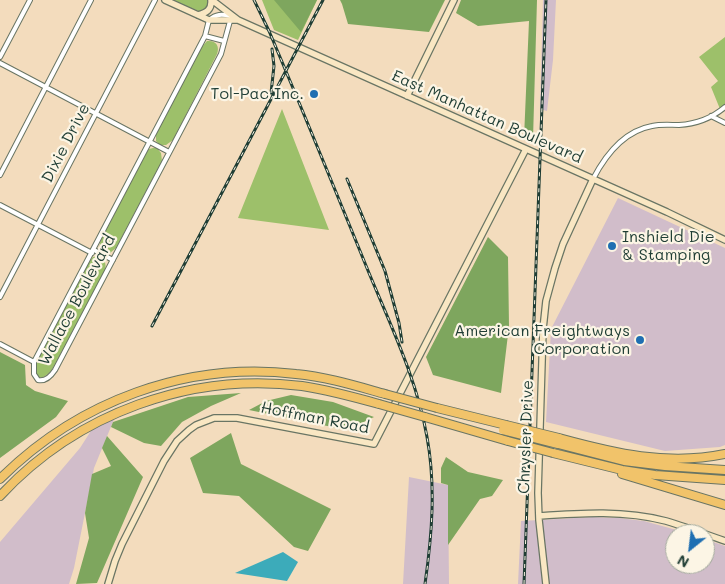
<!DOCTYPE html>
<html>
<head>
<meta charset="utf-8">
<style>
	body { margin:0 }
	#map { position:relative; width:725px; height:584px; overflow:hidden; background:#f3dcbd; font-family:Mali,sans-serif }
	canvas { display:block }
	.north { position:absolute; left:665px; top:524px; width:50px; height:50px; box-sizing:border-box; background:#fcf5e5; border:1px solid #a4ab9e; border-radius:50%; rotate:209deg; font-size:14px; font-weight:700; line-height:20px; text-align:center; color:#1f3d34 }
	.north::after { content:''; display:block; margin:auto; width:18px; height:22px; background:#1f6fb2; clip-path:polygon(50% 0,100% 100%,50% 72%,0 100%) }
</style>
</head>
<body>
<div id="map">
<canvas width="725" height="584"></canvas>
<div class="north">N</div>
</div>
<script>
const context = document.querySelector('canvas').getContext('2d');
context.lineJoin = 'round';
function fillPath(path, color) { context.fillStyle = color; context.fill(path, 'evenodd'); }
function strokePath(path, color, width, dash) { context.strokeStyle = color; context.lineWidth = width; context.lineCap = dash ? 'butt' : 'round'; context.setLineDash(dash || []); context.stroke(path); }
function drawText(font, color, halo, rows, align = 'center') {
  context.font = font + ' Mali,sans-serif'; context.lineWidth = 4.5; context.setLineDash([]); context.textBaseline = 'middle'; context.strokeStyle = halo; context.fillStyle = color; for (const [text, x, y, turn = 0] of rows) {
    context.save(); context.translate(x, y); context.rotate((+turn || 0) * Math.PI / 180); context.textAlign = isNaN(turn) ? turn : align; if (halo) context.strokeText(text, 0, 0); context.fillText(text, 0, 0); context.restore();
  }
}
const industrial = new Path2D(`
	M543 0H556L553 60 547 111 540 109Z
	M618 198 725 248V445L720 447 665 451 546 422 551 329Z
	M117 412 94 468 74 568 69 584H0V542L80 448 96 423Z
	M409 477 448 485 449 584H403Z
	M592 517 619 518 644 521 691 534H675V564H705V539L725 546V584H518L521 521Z`);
const green = new Path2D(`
	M171 0H208L209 4V7L201 12Z
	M262 0H317L298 40 274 30Z
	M725 37V104L720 109 711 87 718 81 699 57Z
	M207 41C216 40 220 46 217 54L173 140 166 145H160L156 141V134L201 48Z
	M282 109 329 230 238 218Z
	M153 148H157L161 153 162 161 116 248 110 253H104C99 249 99 245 101 239L146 153 149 149Z
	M97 256C104 258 107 263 105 270L53 368C47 377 34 385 36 367 37 363 38 359 40 355L88 262 93 257Z`);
const forest = new Path2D(`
	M274 0H317L301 32Z
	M340 0H445L429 32 348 24 342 4Z
	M461 0H537L533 139 524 138 529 21 478 26 456 13Z
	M488 237 508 257 509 326 501 393 433 375 426 357Z
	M0 352 25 365 26 385 35 391 68 401 56 417 0 458Z
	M241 393 211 406 182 422 161 446 144 443 111 427 113 422 188 397Z
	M291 395 333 402 374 417 347 430 249 410 266 401Z
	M231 433 241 464 331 509 308 551 294 547 239 496 203 493 190 458Z
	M107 436 143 477 97 583 76 584 89 538 85 513 92 474 111 466 102 448Z
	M446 457 468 472 503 480 492 496 480 499 448 545V485L441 483V468Z`);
const water = new Path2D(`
	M283 552 298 562 287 581 235 573Z`);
const street = new Path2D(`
	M230 16C222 14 216 14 209 20L205 36 34 362V374L38 380C46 382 51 376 55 370L221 54 230 21
	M205 36 224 41
	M0 57 30 0
	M0 63 169 152
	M711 116 725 123
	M0 175 91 0
	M593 179C605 156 624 131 652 126 661 124 670 125 679 125 695 124 712 118 725 107
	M0 205 92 253
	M94 250 113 260
	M0 297 155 0
	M0 344 34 362`);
const secondary = new Path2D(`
	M165 0 209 20H238
	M212 0 238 20 667 212 725 240
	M198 15C206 13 212 10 211 0
	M407 96 454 0
	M539 516C582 513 624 510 666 521 686 527 705 534 725 541
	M108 584 115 561 122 544 164 461 177 441 189 430 196 425 214 418H237L374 444 526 149
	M546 584 539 520 538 493 543 329 546 301 555 268 563 244 593 179`);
const highway = new Path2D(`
	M437 408 506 425
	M425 417 508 441
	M559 438C614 453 667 466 725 454
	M558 444 624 461 665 466 725 470
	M553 453 622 470 655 475 725 480
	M622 474 725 505
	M0 479C78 401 187 361 296 374 327 377 356 386 385 394
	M0 496C77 413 190 372 302 386 328 390 354 397 379 404`);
const rail = new Path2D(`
	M254 0 269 31C303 111 336 192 369 273 391 326 417 380 427 437 436 486 432 535 425 584
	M271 93 274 66 272 49
	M347 179 385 271 399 323 402 342
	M152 326 323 0
	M524 584 546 0`);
const highwayBridge = new Path2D(`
	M385 394 437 408
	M379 404 425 417
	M506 425 559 438
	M503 430 558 444
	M508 441 553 453`);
const markers = [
	[314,94,5,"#1f6fb2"],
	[612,246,5,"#1f6fb2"],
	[640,340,5,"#1f6fb2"]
];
const poiNames = [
	["Tol-Pac Inc.",304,94],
	["Inshield Die",622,237,"left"],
	["& Stamping",622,255,"left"],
	["American Freightways",630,331],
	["Corporation",630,349]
];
const streetNames = [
	["East Manhattan Boulevard",487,117,24],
	["Dixie Drive",66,143,-63],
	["Wallace Boulevard",77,300,-62],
	["Hoffman Road",315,418,11],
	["Chrysler Drive",526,437,-88]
];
fillPath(industrial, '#d1bdca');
fillPath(green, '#9dc06a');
fillPath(forest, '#7ea65e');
fillPath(water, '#3cabba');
strokePath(street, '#697564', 6);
strokePath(secondary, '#697564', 8);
strokePath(highway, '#697564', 10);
strokePath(street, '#fff', 4);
strokePath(secondary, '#f9e7c3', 5.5);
strokePath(highway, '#f1c36a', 8);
strokePath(rail, '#1f3d34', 3);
strokePath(rail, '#fcf5e5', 1, [4]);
strokePath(highwayBridge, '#697564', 10, []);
strokePath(highwayBridge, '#f1c36a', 8);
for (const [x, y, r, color] of markers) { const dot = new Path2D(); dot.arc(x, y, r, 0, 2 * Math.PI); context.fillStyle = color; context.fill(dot); strokePath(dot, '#fcf5e5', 2); }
drawText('16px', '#1f3d34', '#fcf5e5', poiNames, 'right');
drawText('16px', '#1f3d34', '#fcf5e5', streetNames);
</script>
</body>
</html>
